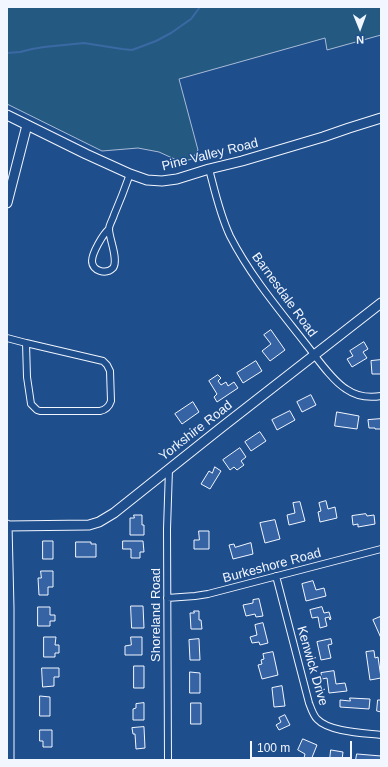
<!DOCTYPE html>
<html>
<head>
<meta charset="utf-8">
<style>
	body { margin:0 }
	#map { position:relative; width:388px; height:767px; overflow:hidden; background:#1f4e8c; font-family:Helvetica,sans-serif }
	canvas { display:block }
	.frame { position:absolute; inset:0; border:8px solid #f2f6ff; pointer-events:none }
	.north { position:absolute; left:340px; top:8px; width:40px; height:40px; -webkit-text-stroke:3px #1f4e8c; paint-order:stroke; rotate:179deg; font-size:11px; font-weight:700; line-height:16px; text-align:center; color:#f2f6ff }
	.north::after { content:''; display:block; margin:auto; width:14px; height:18px; background:#f2f6ff; clip-path:polygon(50% 0,100% 100%,50% 72%,0 100%) }
	.scale { position:absolute; left:250px; top:741px; width:102px; height:18px; box-sizing:border-box; border:2px solid #f2f6ff; border-top:0; padding-left:5px; font-size:12px; line-height:14px; white-space:nowrap; color:#f2f6ff; -webkit-text-stroke:3px #1f4e8c; paint-order:stroke }
</style>
</head>
<body>
<div id="map">
<canvas width="388" height="767"></canvas>
<div class="frame"></div>
<div class="north">N</div>
<div class="scale">100 m</div>
</div>
<script>
const context = document.querySelector('canvas').getContext('2d');
context.lineJoin = 'round';
function fillPath(path, color) { context.fillStyle = color; context.fill(path, 'evenodd'); }
function strokePath(path, color, width, dash) { context.strokeStyle = color; context.lineWidth = width; context.lineCap = dash ? 'butt' : 'round'; context.setLineDash(dash || []); context.stroke(path); }
function drawText(font, color, halo, rows, align = 'center') {
  context.font = font + ' Helvetica,sans-serif'; context.lineWidth = 3; context.setLineDash([]); context.textBaseline = 'middle'; context.strokeStyle = halo; context.fillStyle = color; for (const [text, x, y, turn = 0] of rows) {
    context.save(); context.translate(x, y); context.rotate((+turn || 0) * Math.PI / 180); context.textAlign = isNaN(turn) ? turn : align; if (halo) context.strokeText(text, 0, 0); context.fillText(text, 0, 0); context.restore();
  }
}
const green = new Path2D(`
	M7 7H381V35L327 50 325 38 179 79 198 150 192 159 181 162 159 152 138 148 102 151 7 104Z`);
const stream = new Path2D(`
	M7 53 20 52 32 49 44 47 84 43 122 49 132 50 156 41 171 33 191 19 200 7`);
const building = new Path2D(`
	M271 330 285 350 270 361 262 351 271 344 264 335Z
	M364 342 368 349 363 352 367 358 352 367 347 359 353 356 350 351Z
	M381 360V374H372L371 361Z
	M256 361 262 371 243 383 237 373Z
	M218 375 221 378 218 381 221 385 226 382 228 386 234 382 238 388 217 402 214 397 217 394 209 381Z
	M311 395 316 405 302 412 297 402Z
	M193 402 199 412 182 424 175 414Z
	M290 411 295 420 277 430 272 420Z
	M337 412 359 416 357 429 335 426Z
	M381 419V429H375V428H369L368 420Z
	M260 432 266 441 251 451 245 442Z
	M240 448 246 457 241 461 244 465 237 470 234 467 230 470 223 460Z
	M215 467 221 471 210 489 201 484 209 471 212 473Z
	M326 501 328 509 335 507 337 518 320 522 318 512 321 511 319 503Z
	M300 502 305 521 289 525 287 515 295 513 293 503Z
	M366 514 367 516 374 515 375 524 358 527V524L353 525 352 516Z
	M134 515H142V525H144V535H130V518H134Z
	M275 520 280 539 265 543 260 523Z
	M199 531H209V549H194V540H199Z
	M43 541H53V559H43Z
	M123 541H143L144 552H140V558H131V549H123Z
	M76 542H91V544H96V557H76Z
	M251 543 253 554 233 559 229 545 234 544 235 547Z
	M41 571H53V587H48V595H39L38 578H41Z
	M313 581 316 590 324 588 326 596 306 601 302 584Z
	M259 599 263 616 256 617 255 614 246 616 243 605 253 603V600Z
	M131 606H143L144 628H132Z
	M38 607H50V615H55V621H50V626H38Z
	M322 607 324 613 329 612 331 619 330 620 329 617 325 618 327 626 320 628 318 617 312 618 310 610Z
	M194 611H199V620H201L202 629H191L190 613H194Z
	M380 617 381 620V638L373 620Z
	M263 623 268 643 260 645 259 642 252 643 250 637 257 635 255 625Z
	M44 637H56L55 645H59V653H55V657H44Z
	M131 637H142V655H125V646L131 645Z
	M199 639 200 660H190L189 640Z
	M331 639 332 644 328 645 331 658 321 660 317 642Z
	M374 651 375 658 378 657 381 678 370 680 366 652Z
	M273 652 278 675 262 679 258 665 262 664 261 660 264 659 263 654Z
	M134 666H144V688H134Z
	M42 668H59V677H54V686L43 687Z
	M334 671 336 684 345 683 347 691 329 693 327 678 322 679 321 673Z
	M190 672 200 673V693H190Z
	M282 686 285 706 274 707 272 688Z
	M40 696 50 697V716H40Z
	M350 698 370 699 369 709 340 707V700L350 701Z
	M378 700H381V712L377 711Z
	M144 703V720H133V709L136 708V704Z
	M191 703H201V724H191Z
	M285 715 290 725 279 730 276 725 281 722 279 718Z
	M144 727 145 748 136 749 135 734H133L132 728Z
	M40 730H52V747H43V741H40Z
	M303 739 317 745 311 760H305L306 758H304L305 754 298 750Z
	M331 750 343 752 342 760H330Z
	M357 754 381 756V760H356Z`);
const street = new Path2D(`
	M209 169C215 192 220 215 230 236 251 277 281 312 309 348 319 361 333 381 346 389 356 396 369 398 381 396
	M109 229C103 234 92 253 92 261 92 271 106 275 113 268 119 260 109 238 109 229 109 225 113 219 114 215 120 201 125 188 130 174
	M7 338 26 343
	M26 343 103 361 107 365 110 371 111 401C109 407 105 410 100 411H40L37 410 31 404 27 377Z
	M276 576 309 703C311 708 313 715 317 719 329 732 364 733 381 735
	M167 598 195 596 208 594 381 549
	M168 760 167 529 169 469`);
const secondary = new Path2D(`
	M7 115 86 154 130 174 147 180 162 181 177 179 209 169 242 161 323 137 349 128 381 118
	M7 203 27 125
	M7 525 9 608V760
	M7 526 89 525 99 522 114 513 222 427 381 303`);
const streetNames = [
	["Pine Valley Road",210,155,-14],
	["Barnesdale Road",284,295,54],
	["Yorkshire Road",196,431,-38],
	["Burkeshore Road",272,566,-15],
	["Shoreland Road",156,615,-90],
	["Kenwick Drive",312,666,74]
];
fillPath(green, '#245a82');
strokePath(green, '#a8bbd7', 1);
strokePath(stream, '#3b69a3', 2);
fillPath(building, '#3563a3');
strokePath(building, '#f2f6ff', 1);
strokePath(street, '#f2f6ff', 8);
strokePath(secondary, '#f2f6ff', 11);
strokePath(street, '#1f4e8c', 6);
strokePath(secondary, '#1f4e8c', 9);
drawText('13px', '#f2f6ff', '#1f4e8c', streetNames);
</script>
</body>
</html>
